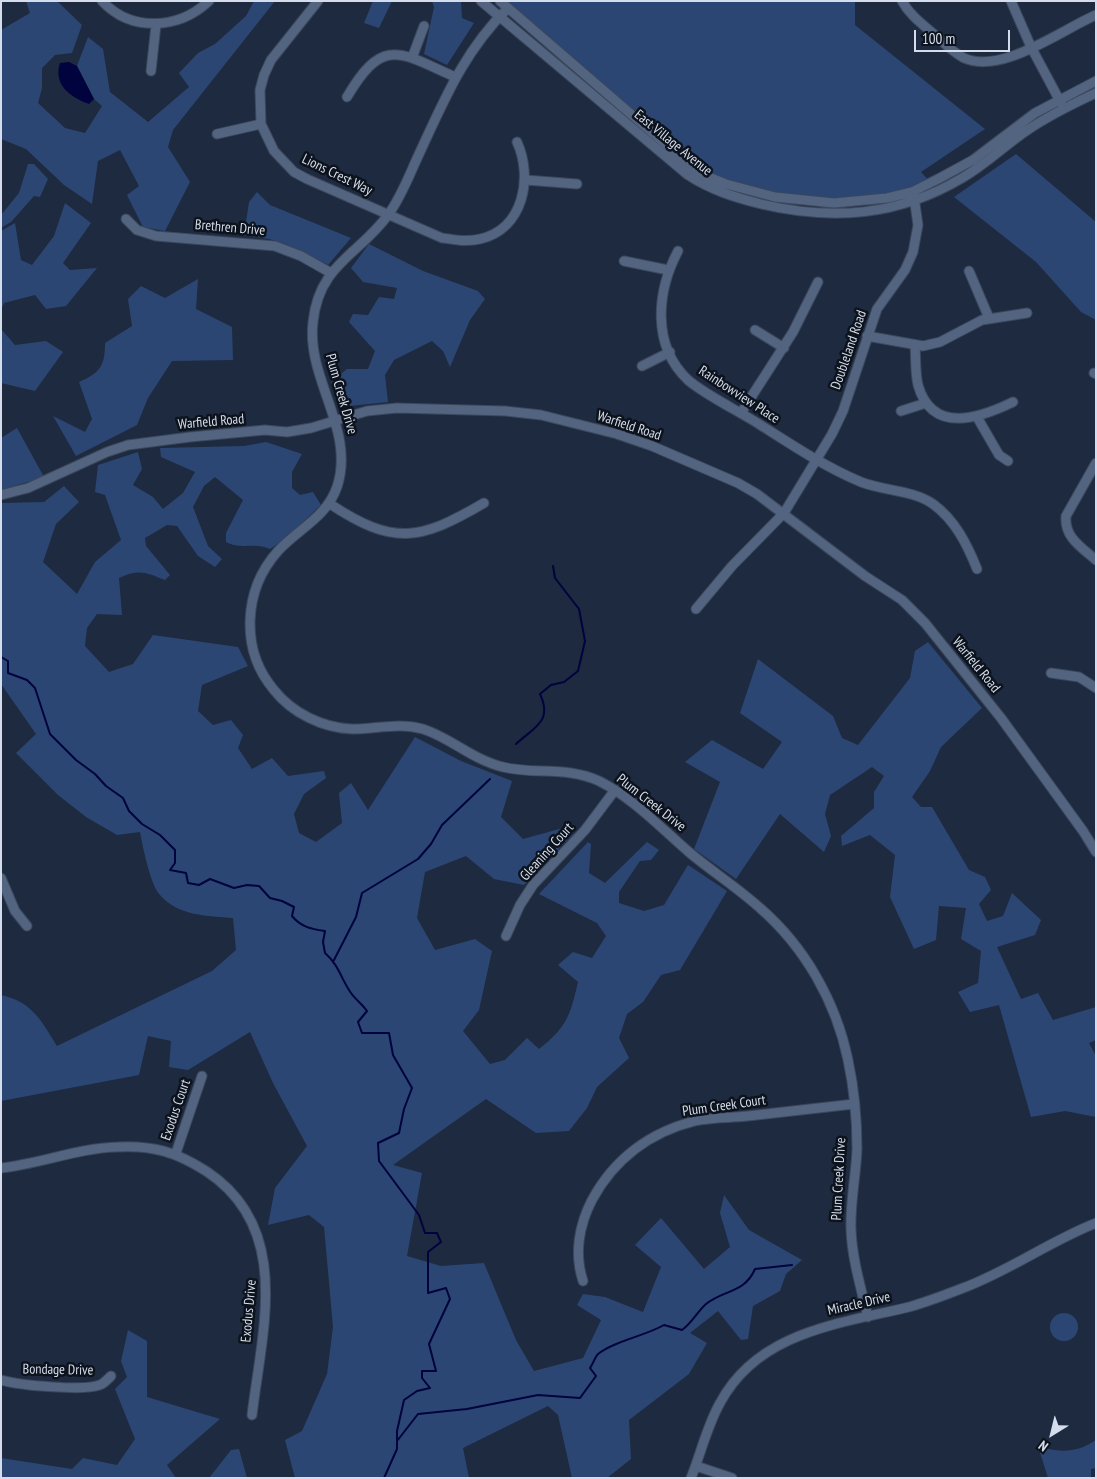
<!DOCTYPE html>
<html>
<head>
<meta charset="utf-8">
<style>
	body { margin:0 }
	#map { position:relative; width:1097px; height:1479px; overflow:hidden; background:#1e2a3f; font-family:"PT Sans Narrow",sans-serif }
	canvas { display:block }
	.frame { position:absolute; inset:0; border:2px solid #d5ddec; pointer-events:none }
	.north { position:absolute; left:1027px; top:1409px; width:50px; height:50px; -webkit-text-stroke:4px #0d131c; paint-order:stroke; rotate:216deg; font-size:14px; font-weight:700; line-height:20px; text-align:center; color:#d5ddec }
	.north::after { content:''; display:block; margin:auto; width:18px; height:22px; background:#d5ddec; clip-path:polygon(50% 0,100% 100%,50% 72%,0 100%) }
	.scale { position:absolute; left:914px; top:30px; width:96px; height:22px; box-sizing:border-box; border:2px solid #d5ddec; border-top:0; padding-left:6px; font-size:15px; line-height:18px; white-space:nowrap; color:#d5ddec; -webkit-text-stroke:4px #0d131c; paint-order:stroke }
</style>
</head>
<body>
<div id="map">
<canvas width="1097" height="1479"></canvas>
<div class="frame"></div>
<div class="north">N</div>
<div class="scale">100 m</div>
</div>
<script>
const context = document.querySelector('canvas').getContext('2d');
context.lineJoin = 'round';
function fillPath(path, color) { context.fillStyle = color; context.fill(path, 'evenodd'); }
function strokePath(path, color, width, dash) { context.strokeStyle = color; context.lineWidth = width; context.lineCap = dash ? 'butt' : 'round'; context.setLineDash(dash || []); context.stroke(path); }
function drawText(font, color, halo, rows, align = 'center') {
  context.font = font + ' "PT Sans Narrow",sans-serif'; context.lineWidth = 5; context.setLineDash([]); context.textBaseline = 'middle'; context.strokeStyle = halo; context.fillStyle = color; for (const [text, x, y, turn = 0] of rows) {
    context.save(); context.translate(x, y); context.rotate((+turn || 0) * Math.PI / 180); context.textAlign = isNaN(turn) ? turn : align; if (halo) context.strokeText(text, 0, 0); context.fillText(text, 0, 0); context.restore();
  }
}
const green = new Path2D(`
	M26 1H57L82 25 72 53 55 55 42 68V88L38 103 65 128 85 133 102 106 94 99 77 66 88 37 103 49 110 92 148 122 189 87 179 73 198 53 215 44 246 16 254 1H275L173 130 168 147 190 182 165 231 143 227 127 195 139 186 120 150 98 161 92 204 64 185 26 149 1 139V30L30 13Z
	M373 1H392L379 28 364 23Z
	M432 1H461L462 18 474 23 447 65 424 54 434 7Z
	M500 1H855V25L985 129 921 172 931 183 912 192 811 202 706 176Z
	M1016 154 1096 222V320L1081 312 1036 262 954 197Z
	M28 164H34L48 179 40 197 34 196 11 222 1 228V215L19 193Z
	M257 192 270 205 351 238 328 265C298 249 278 237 244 236L249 202Z
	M65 203 91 223 63 263 70 270 97 268 66 306 46 309 35 295 4 303 1 310V231L15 223 21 260 32 265 54 236Z
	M369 244 423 271 478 291 485 299 470 320 450 367 443 351 432 341 394 360 385 375 388 402 340 407 331 382 347 369H368L375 351 349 322 353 314 368 315 379 297 394 299 397 288 363 282 351 268Z
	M198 279 196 309 232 327 233 360 172 361 148 398 137 425 76 456 53 416 85 432 92 419 79 382C100 373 105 366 105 343L132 326 128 299 141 286 165 298Z
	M1 329 15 345 46 341 63 352 35 391 1 383Z
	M17 428 44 477 1 490V438Z
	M266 442 302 454 292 472V488L300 495 313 492 321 505 285 539 270 549C253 542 241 550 226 542V533L243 500 215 477 204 486 193 507 208 546 222 559 215 567 198 556 177 526 167 525 145 538 146 546 170 575 165 580C145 572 139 569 119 578L122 615 97 614 87 628 85 646 109 672 133 664 153 635 238 647 248 666 202 685 198 711 213 725 231 720 243 735 238 748 252 769 272 758 288 776 324 771 326 778 304 794 294 814 299 833 316 842 342 823 339 793 351 783 368 810 415 737 461 761 512 781 501 817 523 839 563 828 573 834 524 885 494 879 466 856 425 872 417 918 435 950 475 939 492 951 479 1010 463 1031 490 1064 505 1060 527 1038 539 1049C567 1027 570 1016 578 982L558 965 573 952 592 958 606 936 597 923 539 894 588 842 591 844 589 873 605 883 647 842 659 850 651 860 640 861 619 892V903L644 911 664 905 688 865 727 891 680 970 661 975 643 1002 627 1014 619 1038 629 1058 597 1087 587 1108 569 1131 536 1133 486 1099 393 1165 422 1173 407 1256 441 1266 484 1263 516 1340 534 1371 583 1358 601 1320 577 1305 583 1294 605 1297 643 1312 661 1267 635 1245 661 1218 704 1269 730 1247 720 1213 724 1195 749 1230 802 1260 786 1274 780 1291 753 1306 748 1339 741 1340 718 1311 690 1333 707 1343 689 1374 629 1420 631 1459 607 1478H572L558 1415 548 1406 463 1448 469 1478H295L285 1440 302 1431 327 1374 333 1327 324 1227 309 1215 268 1225 275 1188 307 1146 273 1083 250 1032 188 1070 169 1067 171 1041 148 1036 139 1075 1 1101V995C33 1002 42 1022 57 1046L212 971 236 950 233 918C208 916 178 916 160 895 150 884 143 847 140 832L117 835 86 817 58 795 16 753 36 734 1 684V503L44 502 64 486 79 502 56 524 43 562 77 594 95 562 121 540 105 495 95 492 98 465 138 452 142 469 133 485 153 497 163 509 183 493 195 472 161 457 160 448 244 446Z
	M928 642 982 708 941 747 930 771 912 797 921 807H932L969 870 985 877 991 890 979 904 987 921 1003 916 1012 893 1041 920 1035 935 997 947 1021 999 1038 993 1053 1020 1096 1007V1040L1089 1043 1096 1056V1117L1065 1111 1031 1117 999 1005 970 1012 958 992 978 983 981 951 961 939 966 908 939 906 936 940 914 949 890 897 895 855 870 835 842 846 841 836 874 808V792L884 776 872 767 830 795 825 814 831 836 824 852 780 814 736 879 694 849 720 782 685 762 712 740 763 769 782 742 740 713 758 659 833 716 842 738 858 745 910 678 915 651Z
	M1050 1327a14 14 0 1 1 28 0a14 14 0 1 1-28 0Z
	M128 1330 147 1341V1397L220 1419 167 1465 176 1478H1V1458L72 1469 83 1458 117 1465 135 1439 115 1389 127 1377 121 1361Z
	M1096 1440V1468L1091 1469V1478H1048L1038 1446C1059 1453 1077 1453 1096 1440Z
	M239 1449 247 1478H209L231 1450Z`);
const water = new Path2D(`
	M69 62 77 66 94 99 89 104C70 97 53 85 60 63Z`);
const stream = new Path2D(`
	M1 657 8 661V673L27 680 35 688 50 734 76 760 95 774 106 786 123 798 129 811 142 824 160 835 175 850V863L170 870 186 873 188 883 199 885 210 879 234 888 247 885 259 886 270 898 282 901 294 907 292 916C301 927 311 929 325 931L323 942 325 953C339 965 341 979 351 993 356 1000 362 1004 367 1011L358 1022 362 1033H389L393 1055 412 1088 404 1109 399 1133 378 1143 379 1161 419 1215 425 1233H437L441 1242 428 1252V1293L446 1288 450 1299 429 1344 436 1371H422V1378L430 1388 417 1391 404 1400 397 1431V1449L384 1478
	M516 744C534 727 553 722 540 694L551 685 564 682 578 671 585 641 579 609 555 578 553 566
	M334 960 356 917 362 893 418 859 431 844 442 825 490 779
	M397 1441 418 1414 467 1409 538 1395 580 1398 596 1376 590 1368C593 1364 595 1357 598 1354 614 1341 645 1336 664 1325L682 1330C692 1323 697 1312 706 1304 723 1290 745 1293 755 1269L792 1265`);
const minor = new Path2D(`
	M102 1C131 32 178 30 209 1
	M318 1 271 60 264 75 260 90 261 124 274 151 294 172 307 179 442 238C455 240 467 242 480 239 524 229 533 177 517 142
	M481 1 688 175C711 190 734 197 761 204 833 221 898 216 962 178 985 165 1004 146 1026 131 1048 116 1072 104 1096 93
	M500 1 691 166 706 176 726 184 775 197 834 203 887 198 912 192 938 179 973 160 1035 113 1096 81
	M902 1C910 16 925 26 937 37 945 44 954 53 964 58 1002 75 1061 30 1096 15
	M1011 1 1031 47 1061 103
	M508 8C465 50 445 98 420 152 410 173 402 196 388 215 359 255 319 264 313 322 306 379 356 430 337 487 326 518 299 528 278 551 243 590 240 650 274 690 292 713 323 728 352 729 376 729 399 722 423 729 451 738 473 760 503 767 535 775 567 766 599 781 633 798 661 828 690 853 713 872 738 888 760 908 805 947 836 1002 848 1060 854 1088 857 1120 857 1149 856 1176 850 1202 851 1229 852 1259 861 1288 868 1317
	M412 58 424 26
	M151 71 156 25
	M347 97C383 36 399 52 455 77
	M217 134 261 124
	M526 180 577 184
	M126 219 137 230 156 236 275 246 301 256 331 273
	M678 251C657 291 651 345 688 380 704 394 740 412 759 424 792 445 825 467 861 482 884 491 913 490 933 504 955 520 967 544 977 569
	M624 261 668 270
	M969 271 989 318
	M755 330 784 348
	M867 336 923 346 940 342 982 320 1027 313
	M915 346C916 358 915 373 918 385 932 435 980 418 1013 402
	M642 366 670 352
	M1094 373 1096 374
	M901 411 926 403
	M741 413 793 332 818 282
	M977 417 999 455 1008 461
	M1096 463 1066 516C1064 537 1081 547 1096 560
	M1 495 28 488 107 452 128 445 190 437 265 430 287 432 311 428 367 411 397 408 505 411 541 415 617 434 652 446 738 483 757 494 865 576 902 600 925 623 1001 718 1083 831 1096 852
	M330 504C394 546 419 541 484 503
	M696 609 732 566 784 513 832 434 843 411 877 309 905 270 913 252 918 225 914 197
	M1051 673 1079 677 1096 688
	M1 878 15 911 27 926
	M506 936 520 905 533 885 585 830 615 790
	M176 1153 202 1076
	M1 1168C40 1164 78 1148 117 1147 153 1145 176 1152 206 1171 293 1228 262 1330 252 1415
	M583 1281C574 1254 579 1225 592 1200 614 1159 650 1132 695 1121 712 1117 730 1118 748 1116 783 1112 819 1108 854 1104
	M1 1380C19 1385 87 1392 102 1384 105 1382 108 1379 111 1376
	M696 1466 732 1478
	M691 1478C701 1453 707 1426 720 1403 758 1332 838 1324 909 1307 927 1302 945 1295 963 1288 1009 1271 1050 1241 1096 1223`);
const streetNames = [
	["East Village Avenue",673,143,39],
	["Lions Crest Way",337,175,26],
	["Brethren Drive",230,228,5],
	["Doubleland Road",849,350,-71],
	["Plum Creek Drive",341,394,74],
	["Rainbowview Place",739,395,33],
	["Warfield Road",211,422,-5],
	["Warfield Road",629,426,18],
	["Warfield Road",976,665,51],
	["Plum Creek Drive",651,803,38],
	["Gleaning Court",547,852,-48],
	["Plum Creek Court",724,1106,-8],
	["Exodus Court",176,1110,-71],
	["Plum Creek Drive",839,1179,-87],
	["Miracle Drive",859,1304,-13],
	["Exodus Drive",249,1311,-85],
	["Bondage Drive",58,1370,1]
];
fillPath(green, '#2c4673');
fillPath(water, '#00033d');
strokePath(stream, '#00033d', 2);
strokePath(minor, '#3b475b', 11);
strokePath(minor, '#536480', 9);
drawText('14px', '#d5ddec', '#0d131c', streetNames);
</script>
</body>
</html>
